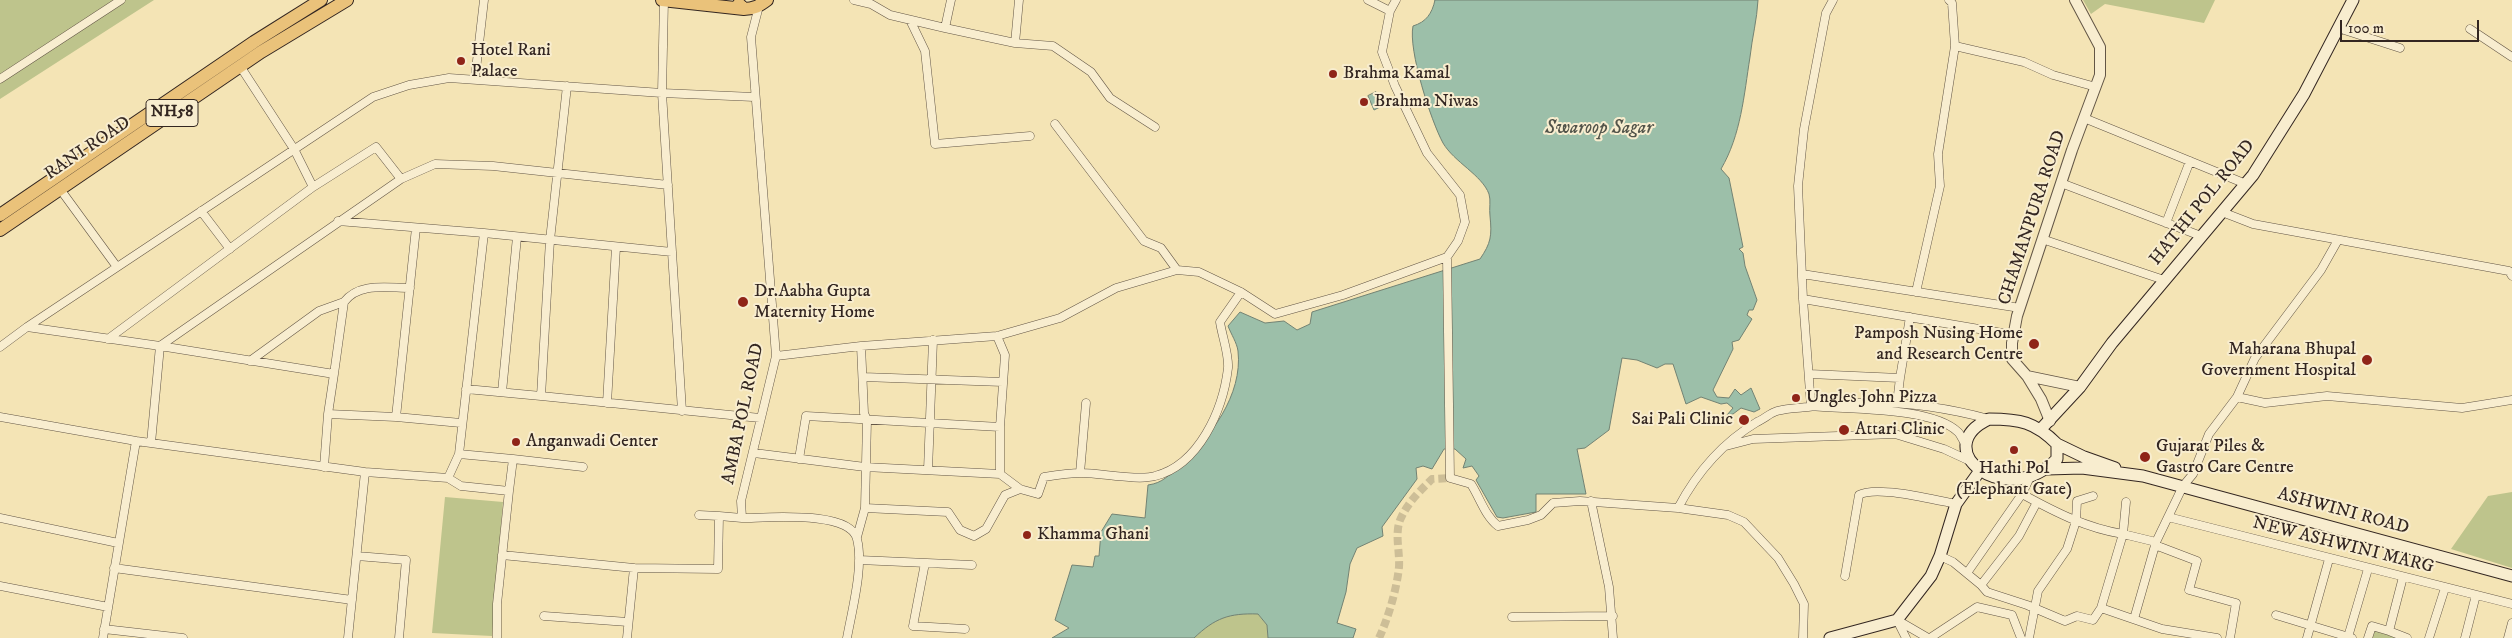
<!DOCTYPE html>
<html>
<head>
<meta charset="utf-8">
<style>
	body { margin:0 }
	#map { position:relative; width:2512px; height:638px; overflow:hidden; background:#f4e4b5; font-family:"IM FELL DW Pica",serif }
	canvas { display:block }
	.scale { position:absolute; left:2340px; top:20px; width:139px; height:22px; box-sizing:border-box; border:2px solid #332621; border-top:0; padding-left:6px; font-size:15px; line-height:18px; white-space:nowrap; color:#332621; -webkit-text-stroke:4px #f8edcf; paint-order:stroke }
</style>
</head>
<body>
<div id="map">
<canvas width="2512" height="638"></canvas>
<div class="scale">100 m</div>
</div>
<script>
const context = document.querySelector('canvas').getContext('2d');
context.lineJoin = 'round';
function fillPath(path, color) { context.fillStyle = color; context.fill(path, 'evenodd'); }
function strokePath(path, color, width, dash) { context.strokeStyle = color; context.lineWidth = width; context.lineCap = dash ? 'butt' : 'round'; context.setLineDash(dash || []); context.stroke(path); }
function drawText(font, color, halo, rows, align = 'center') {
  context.font = font + ' "IM FELL DW Pica",serif'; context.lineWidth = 4; context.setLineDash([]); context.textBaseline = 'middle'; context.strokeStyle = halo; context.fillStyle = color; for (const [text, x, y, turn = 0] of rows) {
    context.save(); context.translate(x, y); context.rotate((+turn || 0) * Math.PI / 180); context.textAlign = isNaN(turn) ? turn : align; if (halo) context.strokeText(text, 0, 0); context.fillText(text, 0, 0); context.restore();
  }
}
const green = new Path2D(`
	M0 0H154L0 99Z
	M2083 0H2215L2204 23 2105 4 2091 14Z
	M2512 492V568L2451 549 2488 496Z
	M445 497 503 502 492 636 432 633Z
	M1237 613 1258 614 1267 625 1268 638H1194L1209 623Z
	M2373 629 2403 638H2371Z`);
const water = new Path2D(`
	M1435 0H1758C1757 20 1752 38 1750 57 1744 95 1741 135 1721 169L1729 178 1743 247 1739 249 1743 253 1745 266 1757 300 1753 310H1749L1747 315 1752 319 1739 340 1732 342 1733 349 1713 390 1717 397 1729 398 1735 389 1741 395 1751 388 1760 409 1754 412 1741 408 1733 414 1727 415 1733 408 1727 403 1721 404 1701 397 1686 404 1673 364H1665L1657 368 1637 360 1622 358 1609 430 1585 448 1577 449 1586 494H1536V512L1503 518 1497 517 1476 480 1479 476 1472 466 1463 468 1466 459 1455 449H1444L1432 469 1423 466 1416 468 1417 479 1382 527 1383 536 1357 548 1350 564 1346 592 1337 623 1356 629 1353 638H1268L1267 625 1258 614C1229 613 1215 618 1194 638H1052L1069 628 1055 620 1072 565 1093 567 1095 556H1099L1101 532 1112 514 1145 518 1148 485C1163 483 1169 475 1180 465 1210 438 1243 395 1238 351 1237 343 1231 334 1228 326L1240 312 1265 323 1284 321 1297 330 1310 324 1312 312 1480 259C1491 243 1492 236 1490 216 1489 209 1491 200 1489 194 1482 175 1454 162 1443 143 1431 121 1408 50 1413 26 1426 22 1432 14 1435 0Z
	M1376 92 1382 106 1374 110 1368 96Z`);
const minorTunnel = new Path2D(`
	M1379 638C1388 619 1397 588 1399 567 1400 551 1394 532 1401 518 1408 502 1421 490 1432 479L1450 478`);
const minor = new Path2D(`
	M854 0 871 4 890 15 945 28 1015 43 1053 46 1091 72 1110 98 1155 127
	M1368 0 1390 11
	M1833 0 1826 13 1804 129 1798 186 1803 299 1811 406C1847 410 1931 406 1958 432 1961 435 1963 441 1966 445
	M759 6 751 37 776 356 741 501 742 518C766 518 850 510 857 539 864 566 852 610 847 638
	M910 20 925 51 935 144 1030 136
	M945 28 951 0
	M2338 28 2400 48
	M2470 29 2512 57
	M1015 43 1019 0
	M1955 46 2024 62 2053 75 2096 87
	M475 78 484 0
	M0 79 121 0
	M567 86 550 240 541 396 760 418
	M2084 118 2246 184
	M1055 124 1144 241 1161 248 1177 270
	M2061 183 2201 236
	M313 187 376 147 401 179
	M60 189 117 267
	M201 211 230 249
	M2222 212 2253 224 2509 271 2512 276
	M338 221 484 233
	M2166 223 2190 161
	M2042 239 2164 280
	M672 252 682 411
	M1447 257 1450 478 1471 484C1480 498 1485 516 1498 526L1528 520 1541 515 1553 503 1580 501 1678 508 1728 515 1744 522 1778 558 1794 584 1804 604 1803 638
	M1802 274 2020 308
	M1916 292 1940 186 1938 154 1955 46 1952 3 1949 0
	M1803 299 2014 335
	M344 302C359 282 387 288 410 288
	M108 339 313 187 294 149 240 66
	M0 347 27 327
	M776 356 861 346 997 336 1060 318 1116 288 1177 270 1199 272 1241 292 1275 314 1343 295 1447 257 1458 241 1465 222 1460 195 1427 153 1395 86 1382 52 1390 11 1396 0
	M250 361 319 311 344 302 334 374
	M1809 374 1900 378 1910 317
	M863 377 1003 382
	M466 389 541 396
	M502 392 517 237
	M2237 397 2265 403 2327 396 2462 408 2512 400
	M607 403 616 247
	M1897 403 1900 378
	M328 414 396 417 416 228
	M0 417 136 441 103 638
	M396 417 461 423
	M136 441 365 472 448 478 459 454 484 233 672 252 662 93 664 0
	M151 443 160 346 27 327 373 97 409 85 449 78 662 93 754 97
	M1726 446 1753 439 1895 434 1944 449 1970 461
	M754 453 865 467 1000 474V427L1005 355 997 336
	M459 454 513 459
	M799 459 806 416 1000 427
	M324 467 328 414 334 374 160 346 401 179 435 164 493 166 668 185
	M928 470 933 340
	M1080 473 1086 403
	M1000 474 1020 489 1038 494 1044 477C1056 475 1069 473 1082 473 1101 473 1138 481 1155 476 1199 465 1223 410 1228 368 1229 354 1222 336 1220 322L1241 292
	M2030 477 2022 494C2055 512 2086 528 2123 534L2126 502
	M448 478 461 486 509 491 497 604V638
	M509 491 513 459 583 467
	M1591 501 1609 587 1613 638
	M865 508 948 512 960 530 974 536 986 529 1005 495 1020 489
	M1678 508C1697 472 1722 443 1757 422 1764 419 1770 413 1777 411 1787 408 1798 408 1808 407 1868 398 1930 403 1989 419
	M699 515 719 516
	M2168 517 2512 604
	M0 518 118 543
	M857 537 865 508 867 420 864 413 861 346
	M2155 545 2197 561 2189 590 2236 603 2230 638
	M502 555 634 568 718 569 719 516 742 518
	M357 556 406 560 399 638
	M1940 556 1953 562 1981 585 1987 592 2027 605 2065 621 2077 616 2093 620 2101 608 2123 534 2156 542 2183 486 2193 474 2209 434 2237 397 2255 358 2321 270 2338 240
	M859 560 972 565
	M925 563 913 626 965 629
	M114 568 352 600
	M1967 573 2022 494
	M1845 576 1859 495C1876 485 1936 500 1956 504
	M1981 585 2019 536 2037 502
	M0 586 108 607
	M2101 608 2162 629 2217 638
	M2276 615 2352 638
	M544 616 628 622
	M1512 617 1613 616
	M2134 619 2156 542
	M1897 620 1928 638
	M1898 622 1906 638
	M104 629 183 638
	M2389 631 2407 638
	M2348 637 2368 569
	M348 638 365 472
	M627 638 634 568
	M1930 638 1977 607 2012 615 2021 638
	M2029 638 2038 591 2067 549 2076 521 2077 501 2093 496
	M2307 638 2329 559
	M2368 638 2372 626 2389 631 2403 577
	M2429 638 2445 588
	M2465 638 2476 595
	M2508 638 2512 623`);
const tertiary = new Path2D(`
	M2075 0 2100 47V75L2072 150 2017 316 2012 343V359L2027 376 2080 387
	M2027 376 2041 399 2050 421`);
const secondary = new Path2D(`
	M1989 419C2020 419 2035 422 2057 444V459C2004 512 1927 448 1989 419Z
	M2041 429 2080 387 2112 343 2253 175 2304 94 2353 0
	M2057 444 2084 457 2115 468
	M2047 469 2082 468 2143 476 2512 576
	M1830 638 1897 620 1931 576 1940 556 1956 504 1979 472`);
const trunk = new Path2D(`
	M662 0 744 9
	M739 4 744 9C754 9 759 6 767 0
	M0 215 254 42 321 0
	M0 230 261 52 347 0`);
const markers = [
	[461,61,5,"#8f2418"],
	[1333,74,5,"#8f2418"],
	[1364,102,5,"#8f2418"],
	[743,302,6,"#8f2418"],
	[2034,344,6,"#8f2418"],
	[2367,360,6,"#8f2418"],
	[1796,398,5,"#8f2418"],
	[1744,420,6,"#8f2418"],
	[1844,430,6,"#8f2418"],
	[516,442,5,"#8f2418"],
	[2014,450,5,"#8f2418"],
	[2145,457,6,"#8f2418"],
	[1027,535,5,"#8f2418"]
];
const shields = [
	[172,113,52]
];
const shieldNames = [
	["NH58",172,113]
];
const poiNames = [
	["Hotel Rani",471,51],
	["Palace",471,72],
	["Brahma Kamal",1343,74],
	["Brahma Niwas",1374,102],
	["Dr.Aabha Gupta",754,292],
	["Maternity Home",754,313],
	["Pamposh Nusing Home",2023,334,"right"],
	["and Research Centre",2023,355,"right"],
	["Maharana Bhupal",2356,350,"right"],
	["Government Hospital",2356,371,"right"],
	["Ungles John Pizza",1806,398],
	["Sai Pali Clinic",1733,420,"right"],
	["Attari Clinic",1855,430],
	["Anganwadi Center",526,442],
	["Gujarat Piles &",2156,447],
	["Gastro Care Centre",2156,468],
	["Hathi Pol",2014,469,"center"],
	["(Elephant Gate)",2014,490,"center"],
	["Khamma Ghani",1037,535]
];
const streetNames = [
	["RANI ROAD",88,149,-34],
	["HATHI POL ROAD",2203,203,-51],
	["CHAMANPURA ROAD",2033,218,-72],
	["AMBA POL ROAD",744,414,-78],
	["ASHWINI ROAD",2343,512,15],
	["NEW ASHWINI MARG",2343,546,14]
];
const waterNames = [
	["Swaroop Sagar",1599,129]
];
fillPath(green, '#bec48c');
fillPath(water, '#9cbfa9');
strokePath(water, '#728273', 1);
strokePath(minorTunnel, '#cdbe97', 8, [8, 4]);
strokePath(minor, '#635646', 9);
strokePath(tertiary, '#635646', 12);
strokePath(secondary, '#332621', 13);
strokePath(trunk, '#332621', 14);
strokePath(minor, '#f8edcf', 8);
strokePath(tertiary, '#f8edcf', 10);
strokePath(secondary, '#f8edcf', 11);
strokePath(trunk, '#eac27a', 12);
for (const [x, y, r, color] of markers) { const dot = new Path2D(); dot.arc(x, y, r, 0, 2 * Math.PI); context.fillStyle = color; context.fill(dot); strokePath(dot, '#f8edcf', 2); }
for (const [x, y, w] of shields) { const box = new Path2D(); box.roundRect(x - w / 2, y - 13.5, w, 27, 4); context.fillStyle = '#f8edcf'; context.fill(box); strokePath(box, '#332621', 1); }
drawText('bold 16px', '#332621', null, shieldNames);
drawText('18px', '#332621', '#f8edcf', poiNames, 'left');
drawText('18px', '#332621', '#f8edcf', streetNames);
drawText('italic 19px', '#52544a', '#f8edcf', waterNames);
</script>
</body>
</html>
